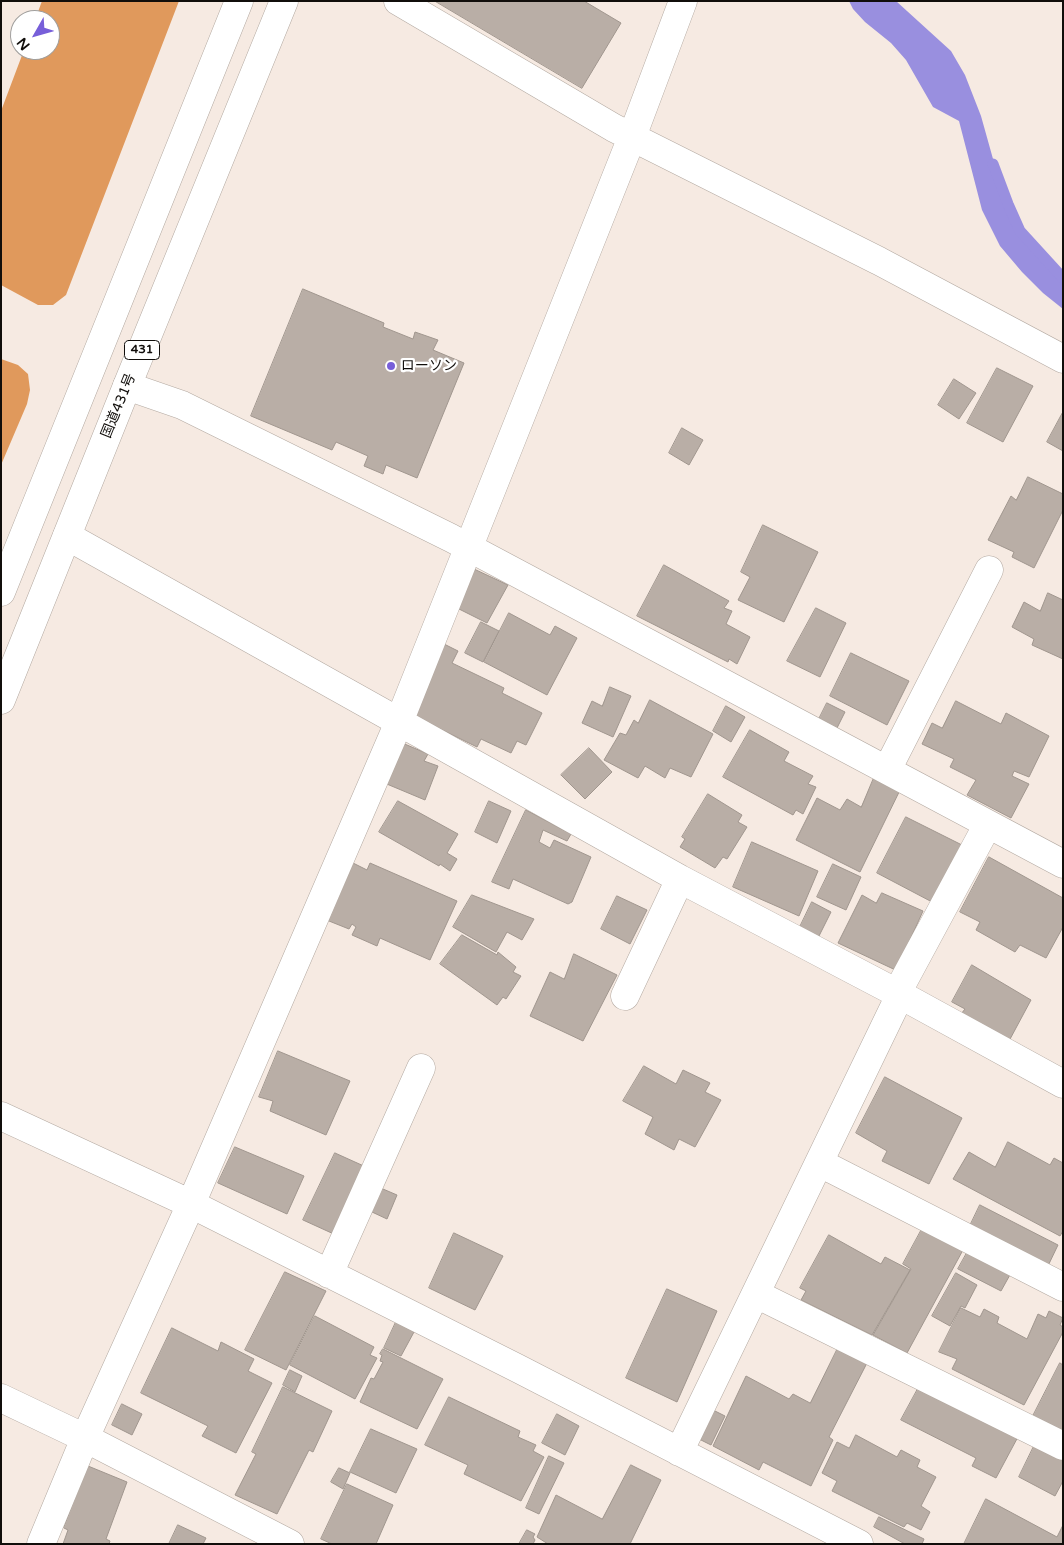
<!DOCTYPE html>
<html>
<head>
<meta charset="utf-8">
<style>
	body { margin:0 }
	#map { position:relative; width:1064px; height:1545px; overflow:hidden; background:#f6eae2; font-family:"Varela Round",sans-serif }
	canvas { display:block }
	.frame { position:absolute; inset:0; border:2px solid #110e0b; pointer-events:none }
	.north { position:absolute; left:10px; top:10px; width:50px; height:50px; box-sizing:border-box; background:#fff; border:1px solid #a09f9d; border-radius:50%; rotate:232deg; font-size:14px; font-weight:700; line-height:20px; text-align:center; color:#110e0b }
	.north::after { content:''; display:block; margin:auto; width:18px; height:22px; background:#775fd9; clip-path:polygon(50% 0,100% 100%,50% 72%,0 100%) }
</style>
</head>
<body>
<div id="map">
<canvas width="1064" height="1545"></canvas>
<div class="frame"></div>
<div class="north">N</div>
</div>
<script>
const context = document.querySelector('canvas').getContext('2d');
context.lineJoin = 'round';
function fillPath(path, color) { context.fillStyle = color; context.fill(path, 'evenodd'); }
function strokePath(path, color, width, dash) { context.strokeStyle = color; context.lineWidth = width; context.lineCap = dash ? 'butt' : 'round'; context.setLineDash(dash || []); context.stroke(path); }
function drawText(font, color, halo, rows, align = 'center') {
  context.font = font + ' "Varela Round","Noto Sans JP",sans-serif'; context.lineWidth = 4.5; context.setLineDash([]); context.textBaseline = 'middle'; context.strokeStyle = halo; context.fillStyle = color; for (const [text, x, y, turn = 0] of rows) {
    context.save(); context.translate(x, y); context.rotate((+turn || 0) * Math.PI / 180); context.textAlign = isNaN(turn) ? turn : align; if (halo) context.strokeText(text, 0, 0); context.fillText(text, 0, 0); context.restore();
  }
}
const forest = new Path2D(`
	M42 1H179L66 295 53 305H38L1 285V111L24 50H50V20H35Z
	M1 359 18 365 28 374 30 390 27 404 1 465Z`);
const water = new Path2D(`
	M849 1H896L951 51 965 75 981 116 1007 209 1019 234 1035 254 1063 281V309L1043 293 1022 272 1000 246 982 210 959 121 933 107 906 60 891 43 865 22 853 9Z`);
const stream = new Path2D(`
	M993 164 1008 204 1020 231 1063 278`);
const building = new Path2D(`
	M435 1H584L621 23 582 88Z
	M303 289 384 323 383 327 413 339 415 332 438 340 433 350 464 363 417 478 386 465 383 474 364 466 368 456 336 442 332 450 251 416Z
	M997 368 1033 386 1003 442 967 423Z
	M954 379 976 393 959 419 938 405Z
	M1063 412V451L1047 442Z
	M682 428 703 440 689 465 669 453Z
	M1028 477 1063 494V510L1034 568 1012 557 1014 552 988 540 1011 496 1016 500Z
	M763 525 818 552 784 622 738 600 750 577 741 572Z
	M664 565 729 601 724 608 732 611 726 624 750 637 737 664 729 659 728 662 637 616Z
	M474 569 508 585 487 623 459 609Z
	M1048 593 1063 600V659L1032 645 1034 639 1012 627 1024 602 1040 611Z
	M816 608 846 623 820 677 787 661Z
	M509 613 550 635 555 626 577 638 547 695 484 662Z
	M481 622 499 631 483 662 465 653Z
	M444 644 458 651 452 663 504 688 502 693 542 713 526 745 517 741 511 753 481 739 477 747 414 716Z
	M851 653 909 681 887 725 830 696Z
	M610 687 631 696 613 737 582 723 592 701 602 706Z
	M650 700 713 734 691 777 670 768 665 778 645 766 638 778 604 760 620 733 626 735 634 720 638 723Z
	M956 701 1001 724 1006 713 1049 736 1029 777 1014 771 1012 776 1029 784 1011 818 967 795 976 780 950 767 954 759 922 744 932 723 942 728Z
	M827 703 845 712 837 728 819 719Z
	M726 706 745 717 731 742 713 731Z
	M750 730 789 752 784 761 813 776 808 784 816 787 803 814 796 810 793 815 723 777Z
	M400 742 428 754 424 761 438 766 425 800 382 782Z
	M589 748 612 772 585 799 561 775Z
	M876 773 902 786 860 872 796 840 817 798 840 810 847 799 861 807Z
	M708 794 742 815 738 822 747 827 727 859 723 857 715 868 680 847 685 839 682 837Z
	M398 801 458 834 447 853 457 859 450 871 440 864 439 866 379 832Z
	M489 801 511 811 497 843 475 832Z
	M526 810 571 834 567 841 543 830 539 842 550 848 554 840 591 857 572 902 568 904 513 879 509 889 492 882Z
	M906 817 968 848 934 903 877 873Z
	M752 842 818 871 799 916 733 887Z
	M989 857 1063 898V927L1046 958 1020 945 1015 952 976 930 980 922 960 912Z
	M353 863 367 870 370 863 457 901 430 960 380 938 377 946 352 935 356 927 352 924 349 929 329 921Z
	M833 864 861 877 846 910 817 897Z
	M882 893 923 911 909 942 904 974 838 943 862 895 876 903Z
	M472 895 534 919 522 940 507 932 496 952 453 927Z
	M617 896 647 910 630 944 601 929Z
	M812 902 831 912 817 940 798 931Z
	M462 935 497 955 498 952 516 967 513 972 521 976 506 999 503 997 497 1005 440 964Z
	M574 954 617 975 583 1041 530 1016 550 972 564 979Z
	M972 965 1031 1000 1009 1041 961 1014 965 1009 952 1002Z
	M278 1051 350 1081 326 1135 270 1111 273 1101 259 1097Z
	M644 1066 676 1084 683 1070 710 1083 705 1092 721 1100 695 1147 679 1139 674 1150 645 1134 653 1117 623 1101Z
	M885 1077 962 1118 929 1184 882 1161 887 1151 856 1133Z
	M1008 1142 1050 1165 1054 1158 1063 1163V1231L1060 1236 953 1179 969 1152 995 1167Z
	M235 1147 304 1176 287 1214 218 1183Z
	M335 1153 366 1167 336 1235 303 1220Z
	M383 1189 397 1195 387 1219 372 1212Z
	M980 1205 1058 1245 1046 1270 968 1230Z
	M922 1229 963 1250 907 1353 873 1335 911 1269 903 1264Z
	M454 1233 503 1256 475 1310 429 1288Z
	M829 1235 881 1264 885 1257 910 1270 872 1335 801 1300 806 1291 800 1288Z
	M968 1251 1011 1273 1001 1291 958 1269Z
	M285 1272 326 1291 286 1370 245 1350Z
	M956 1273 977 1285 965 1308 961 1306 950 1326 932 1316Z
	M667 1289 717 1311 677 1402 626 1378Z
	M961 1308 980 1317 984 1309 999 1317 997 1323 1027 1339 1038 1314 1046 1318 1049 1311 1063 1318 1060 1325 1063 1327V1332L1024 1405 952 1369 957 1359 939 1352Z
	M315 1316 374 1347 370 1355 377 1358 355 1399 290 1365Z
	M396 1322 414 1332 401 1356 384 1348Z
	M172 1328 218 1351 221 1342 254 1359 248 1371 272 1383 236 1453 202 1436 208 1426 141 1393Z
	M838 1348 867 1363 829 1437 833 1440 811 1486 763 1462 759 1470 713 1446 746 1376 789 1399 793 1394 810 1403Z
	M383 1349 443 1379 417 1429 360 1402 371 1378 374 1379 383 1362 380 1361 382 1355 380 1354Z
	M1060 1363 1063 1365V1432L1033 1416Z
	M290 1370 302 1376 295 1392 283 1385Z
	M920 1385 1019 1435 996 1478 972 1466 976 1458 901 1420Z
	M283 1387 332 1411 313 1452 309 1450 277 1514 235 1495 256 1454 252 1452Z
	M449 1397 520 1431 518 1437 536 1445 533 1451 544 1457 521 1501 464 1474 468 1465 425 1445Z
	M122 1404 142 1414 132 1435 112 1425Z
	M713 1410 725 1416 711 1445 699 1439Z
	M557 1414 579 1426 565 1455 542 1443Z
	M371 1429 417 1449 396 1493 350 1472Z
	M856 1435 897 1457 901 1450 920 1460 917 1467 936 1477 921 1506 930 1512 921 1530 907 1523 904 1527 832 1491 837 1481 822 1473 837 1442 849 1448Z
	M1036 1442 1063 1456V1481L1055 1496 1019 1477Z
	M549 1456 564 1463 539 1514 526 1508Z
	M631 1465 661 1480 630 1544H548L537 1537 556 1495 602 1519Z
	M88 1466 127 1482 106 1539 110 1541 109 1544H63L68 1530 64 1528Z
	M339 1468 350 1473 343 1489 331 1482Z
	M347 1484 393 1505 376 1544H332L321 1539Z
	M986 1499 1057 1537 1063 1525V1544H964Z
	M879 1517 924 1539 922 1544H905L874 1527Z
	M178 1525 206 1538 203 1544H169Z
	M527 1530 535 1534 533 1537 535 1540 533 1544H519Z`);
const minor = new Path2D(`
	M398 1 614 128 879 261 1063 359
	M127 386 182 405 451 538 1063 864
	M67 536 680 879 897 993 1063 1084
	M887 770 989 570
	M897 993 988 824
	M625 996 680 879
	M1 1116 191 1204 517 1368 859 1544
	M820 1163 1063 1287
	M329 1274 421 1068
	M756 1294 1063 1446
	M1 1398 85 1438 290 1544
	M679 1452 900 995
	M41 1544 85 1438 191 1204 399 722 632 137 683 1`);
const highway = new Path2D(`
	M1 592 239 1
	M1 700 127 386 284 1`);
const markers = [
	[391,366,5,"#775fd9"]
];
const shields = [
	[142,350,35]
];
const shieldNames = [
	["431",142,350]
];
const poiNames = [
	["ローソン",401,366]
];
const streetNames = [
	["国道431号",119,406,-68]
];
fillPath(forest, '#e0995c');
fillPath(water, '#998fdf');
strokePath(stream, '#998fdf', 11);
fillPath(building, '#b9aea6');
strokePath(building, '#a0968e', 1);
strokePath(minor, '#b3a9a1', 29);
strokePath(highway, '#b3a9a1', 29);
strokePath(minor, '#fff', 28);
strokePath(highway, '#fff', 28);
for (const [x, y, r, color] of markers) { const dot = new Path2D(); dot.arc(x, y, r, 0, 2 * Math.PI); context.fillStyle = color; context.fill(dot); strokePath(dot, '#fff', 2); }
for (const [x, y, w] of shields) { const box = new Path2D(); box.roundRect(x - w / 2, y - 9.5, w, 19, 4); context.fillStyle = '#fff'; context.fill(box); strokePath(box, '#110e0b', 1); }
drawText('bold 12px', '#110e0b', null, shieldNames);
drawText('14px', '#110e0b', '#fff', poiNames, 'left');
drawText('14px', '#110e0b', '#fff', streetNames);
</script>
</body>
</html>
